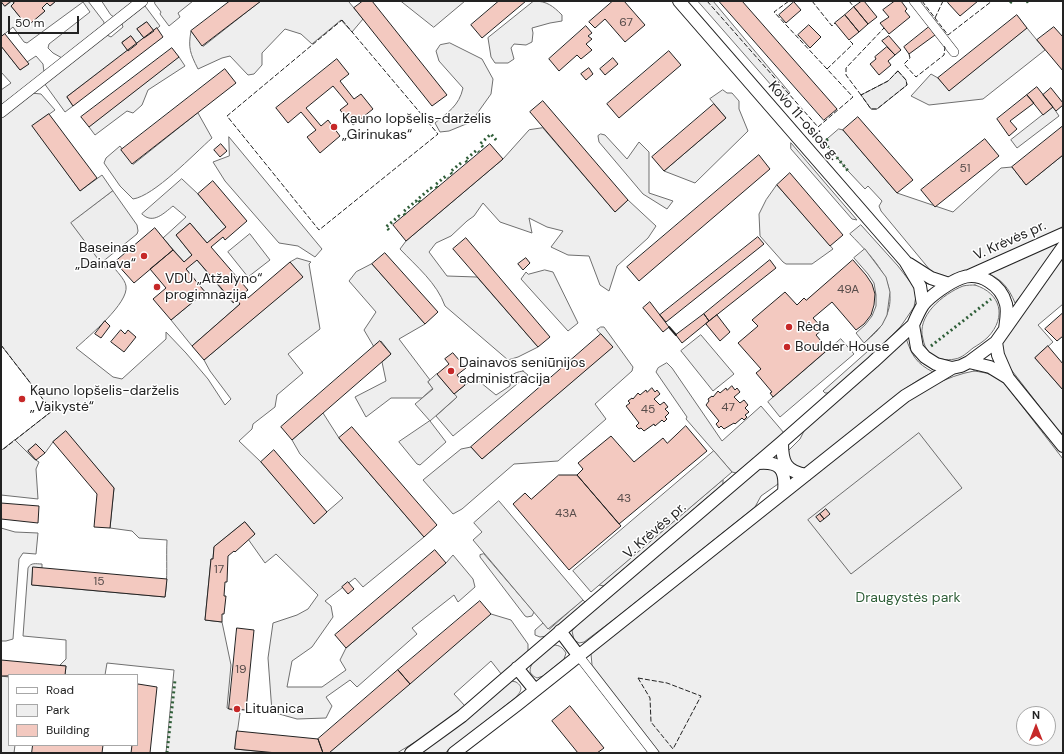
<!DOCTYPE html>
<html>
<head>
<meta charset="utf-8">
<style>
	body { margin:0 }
	#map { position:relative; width:1064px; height:754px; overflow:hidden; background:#fff; font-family:"DM Sans",sans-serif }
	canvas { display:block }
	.frame { position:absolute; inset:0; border:2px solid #222; pointer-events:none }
	.legend { position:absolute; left:8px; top:674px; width:130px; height:72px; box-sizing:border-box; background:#fff; border:1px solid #a7a7a7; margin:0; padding:5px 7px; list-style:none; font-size:12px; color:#222 }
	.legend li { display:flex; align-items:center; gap:8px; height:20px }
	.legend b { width:20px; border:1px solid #a7a7a7 }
	.north { position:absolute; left:1016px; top:706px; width:40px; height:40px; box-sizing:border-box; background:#fff; border:1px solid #a7a7a7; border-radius:50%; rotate:0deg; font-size:11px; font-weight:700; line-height:16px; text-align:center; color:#222 }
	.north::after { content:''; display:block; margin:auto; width:14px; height:18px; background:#c62828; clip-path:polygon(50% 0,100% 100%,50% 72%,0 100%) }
	.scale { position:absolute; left:8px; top:16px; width:71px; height:18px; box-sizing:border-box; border:2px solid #222; border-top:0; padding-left:5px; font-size:12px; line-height:14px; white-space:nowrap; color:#222; -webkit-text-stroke:3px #fff; paint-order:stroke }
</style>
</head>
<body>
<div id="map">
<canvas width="1064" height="754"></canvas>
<div class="frame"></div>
<ul class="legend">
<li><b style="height:5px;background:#fff"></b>Road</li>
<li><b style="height:11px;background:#eee"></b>Park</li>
<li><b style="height:11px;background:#f3c9c0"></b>Building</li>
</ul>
<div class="north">N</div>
<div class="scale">50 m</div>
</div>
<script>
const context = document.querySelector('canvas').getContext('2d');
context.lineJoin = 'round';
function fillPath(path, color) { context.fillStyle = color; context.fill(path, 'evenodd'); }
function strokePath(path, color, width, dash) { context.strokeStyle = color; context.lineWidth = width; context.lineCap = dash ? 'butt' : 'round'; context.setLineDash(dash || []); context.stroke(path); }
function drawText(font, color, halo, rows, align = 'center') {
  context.font = font + ' "DM Sans",sans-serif'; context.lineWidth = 3; context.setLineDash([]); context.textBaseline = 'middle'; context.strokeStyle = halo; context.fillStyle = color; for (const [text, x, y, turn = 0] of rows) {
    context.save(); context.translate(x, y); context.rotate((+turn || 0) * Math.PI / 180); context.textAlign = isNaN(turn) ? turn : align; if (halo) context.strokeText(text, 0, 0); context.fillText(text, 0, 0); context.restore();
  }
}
const green = new Path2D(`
	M1 1 5 6 12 1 14 3 11 6 24 22 28 19 31 22 45 11 42 8 47 3 50 6 56 1H88L104 22V24L62 58 53 53 48 48 49 44 90 12 83 2 27 43 24 42 13 27 1 37Z
	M102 1H134L114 17 111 15Z
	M155 1H193L178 13 180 17 169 26 160 14 161 12 155 4Z
	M261 1H350L349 2 363 19 352 32 341 20 312 44 301 34 285 29 262 53V65L254 74 248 75 230 56 222 58 198 69C190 53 188 48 191 31L203 46Z
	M401 1H465L434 27Z
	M534 1C547 1 553 6 562 15V21L550 23 532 28 533 33 532 42 526 45 514 44 511 48 514 59 508 63H495L491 57 488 38Z
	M698 1H713L790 93 783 98Z
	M145 6 160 26 154 31 146 22 137 29 144 38 137 44 131 36 122 42 128 51 67 97 73 106 65 112 44 83 107 35 111 37 123 27 122 24Z
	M1027 28 1045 50 983 99 929 105 911 96 931 74 938 78 949 90Z
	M450 43 482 59 493 79 491 94 471 122 449 131 440 132 435 123C448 112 459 106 463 88L439 61 436 51 440 45Z
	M1 46 20 70 28 64 27 62 36 56 43 64 44 72 1 105V90L11 83 1 72Z
	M179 57 185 66 148 90 142 105 133 113 127 111 95 135 89 127Z
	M723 90 727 93H732L739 101V109L748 131 695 183 664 171 726 118 710 99Z
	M31 93 41 94 55 110 33 126 80 191 102 175 113 191 72 223 106 269 112 265C116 271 125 279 126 286 129 303 89 336 76 348L113 377 122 379 166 339V332L186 353 208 379 225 405 231 399 210 371 204 360 302 277 290 262 297 258 311 262 309 264 320 329 288 354 303 373 277 395 275 407 253 424 252 429 239 441 261 462 314 523 343 498 300 454 292 440 323 413 339 438 424 537 363 587 355 578 325 601 331 606 333 617 312 647 292 661 287 687H322L346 670 340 660 346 648 446 563 453 555 473 579 475 587 458 602 454 595 412 628 417 634 357 687 350 680 326 697 332 706 326 718 297 719 272 712 268 658 273 623 297 615 308 609 318 595 276 554 265 563 248 539 255 534 245 522 214 547 213 559H211L205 620 222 622 231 665 227 708 240 713 235 749 277 753H166L174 670 107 663 105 675H65L66 666 60 665 66 659V640L23 636 28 568C31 562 36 564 42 564V568H33L32 585 165 597C168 578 166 559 167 540L139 538 132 531 110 528 114 488 66 432 53 442 45 453 36 444 28 451 36 460 34 459 15 440 52 411 1 345V117Z
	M1053 107 1059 116 1017 148 1011 140Z
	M198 113 212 138C194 154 154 196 133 199L120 186 104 163 106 158 120 146 133 164Z
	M543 128 615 212 628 200 656 226 648 238 617 266 609 291 600 285 589 256 568 255 551 247 563 231 547 227 529 218 532 233 500 222 483 203 474 216 467 221 451 236 436 243 429 252 447 276 477 277 538 347 518 357 508 360 445 306C437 283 416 266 400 249L406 241 503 159 529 130Z
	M839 129 843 130 897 193 953 212 1001 168 1012 167 1026 185 1063 155V226L1053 234 951 277 947 278 935 276 881 211 879 206 882 201 868 186 865 189 849 172 824 142Z
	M601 134 605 135 627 159 639 142 649 152V193L673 201 667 209 643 194 599 142 598 136Z
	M229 137 322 249 315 257 298 246 279 243 225 181 213 162 229 156Z
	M182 179 198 194 226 227 207 243 190 223 176 235 192 255 184 262 163 238 186 217 173 206C164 213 153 225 142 214Z
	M777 185 833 249 812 264H786L783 262 760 236 759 214 766 200Z
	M861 225 898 266 914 287 916 296 914 307 901 326 872 356 829 393H825L823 391 868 351 863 344C869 338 878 332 882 324 905 288 874 259 850 234Z
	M250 234 270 260 248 277 228 252Z
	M1059 242 1029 286 1015 303C1009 288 1001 278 986 273Z
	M1063 257V304L1038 325 1053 342 1035 358 1063 390V437L1003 359 1002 345 1004 337Z
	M197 260 233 303 237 300 240 304 192 346 171 320 205 292 186 269Z
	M372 264 425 324 399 339 430 380 428 382 433 388 422 398H391L366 417 355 397 386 381 382 362 391 354 381 341 374 347 364 330 376 312 349 281 356 272Z
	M545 270 553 272 578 323 568 331 521 279 526 272 528 274Z
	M975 285C1001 293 1007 317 988 337 984 341 978 345 973 348 968 352 962 358 955 359 946 361 937 359 930 353 926 350 924 344 923 339 916 316 943 294 963 286 967 285 972 285 975 285Z
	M601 327H604L633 367 632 371 595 404 606 419 558 461 514 464 462 509 453 514 423 480 461 449 471 447 482 459 612 347 597 330Z
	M701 335 734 374 713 391 681 351Z
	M906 338C912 356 916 363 933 372L920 379 906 388 804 470 800 472 785 454 800 439 805 429 879 365Z
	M667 363 672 368 722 441 761 406 784 433 736 473 732 472 686 419 687 417 656 372 658 368Z
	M523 371 528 375 453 436 436 416 456 398 454 394 465 385 475 378 496 395 510 386C511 375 511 373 523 371Z
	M974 371C988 373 994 374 1005 384L1063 459V753H660L592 665 591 654 593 651 898 407C921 391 946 376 974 371ZM1024 714H1048V738H1024Z
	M430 421 446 442 420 465 417 464 399 442Z
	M770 465 781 475 778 484 761 496 755 507 617 617 584 642 579 643 574 640 572 631 581 620 762 466Z
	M723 480V484L604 586 599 585Z
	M1 528 15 532 38 533 36 554 23 553 19 559 13 639 6 641H1Z
	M484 554 534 612 532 616 527 617 525 616 480 557V555Z
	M583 600 585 602 547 636 540 637 535 635V630L543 623 549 629Z
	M491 614 511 620 528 644V652L502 675 491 661 454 694 465 706 430 733 397 753H329Z
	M553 645C560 645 562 647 566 653L564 659 543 676 537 678C518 670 543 652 553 645Z
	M1 676 9 677V745H15L14 753H1Z
	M512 681 516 682C524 687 521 692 515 698L445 753H419L510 682Z`);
const parking = new Path2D(`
	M898 71 906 80 907 85 877 109H871L861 95 888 81Z
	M791 143 857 220 852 219 791 149Z
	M113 191 137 225 138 231 137 234 101 263 71 223Z
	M865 249 886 277 890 292 887 315 882 325 864 343 856 333 865 325 872 316 876 306V295L874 283 868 274 854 258Z
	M841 339 854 354 780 417 768 402Z
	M437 374 457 397 430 421 415 404 433 389 428 382Z
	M919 433 962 488 851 574 808 520Z
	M15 440 34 459 39 462 36 469 38 499 1 495V451Z
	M714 451 732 472 591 592 573 571Z
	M499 501 583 600 548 629 473 540 482 532 474 523Z`);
const building = new Path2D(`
	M1 1H11L5 6Z
	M12 1H56L50 6 47 3 42 8 45 11 31 23 28 19 24 22 11 6 14 3Z
	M230 1H261L202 46 191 31Z
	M363 1H372L447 95 432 106 354 8Z
	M499 1H526L482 38 471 25Z
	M613 1H624L645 25 625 42 605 19 595 28 589 22Z
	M719 1H742L837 109 824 120Z
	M862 1H864L877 17 868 24 854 7Z
	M895 1H901L907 9 905 11 910 17 889 34 880 23 889 17 883 10Z
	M949 1H978L960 16 948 3Z
	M794 2 801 10 786 23 779 15Z
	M854 7 868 24 859 32 845 15Z
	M845 15 859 32 849 40 835 23Z
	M1017 15 1027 28 949 91 938 78Z
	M147 22 154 31 144 38 137 29Z
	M809 25 821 37 810 48 798 35Z
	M586 26 592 33 588 36 592 39 586 44 592 50 581 59 577 55 559 71 549 59Z
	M929 27 935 35 909 54 904 47Z
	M1054 27 1063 37V71L1037 40Z
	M157 28 163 37 73 106 67 97Z
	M5 34 29 64 20 70 1 46V37Z
	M131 36 137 44 128 51 122 43Z
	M889 36 901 50 895 55 882 41Z
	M887 47 895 55 888 61 891 65 879 75 870 64 876 59 875 57Z
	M172 48 179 57 89 127 81 117Z
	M669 51 681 65 619 118 607 104Z
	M613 58 618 64 605 75 600 69Z
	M337 59 349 74 340 81 354 99 361 94 373 109 353 125 340 110 348 104 333 86 306 108 321 126 328 120 340 136 320 153 307 137 316 130 301 112 288 123 276 108Z
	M589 68 593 74 586 80 581 74Z
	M225 69 236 83 132 164 121 150Z
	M1037 87 1053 107 1043 115 1027 95Z
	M1051 88 1063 103V105L1056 111 1043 95Z
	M1027 95 1034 103 1010 121 1017 129 1009 136 997 119Z
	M543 101 628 200 615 212 530 112Z
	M714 104 726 118 664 171 652 157Z
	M49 114 97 178 80 191 32 126Z
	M858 117 913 180 897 193 843 130Z
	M1063 126V155L1026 185 1012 167Z
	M985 139 999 156 935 207 921 190Z
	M221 144 227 151 220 157 214 150Z
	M490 144 503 159 406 241 393 225Z
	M759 155 770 169 639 281 627 267Z
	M790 173 843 235 830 246 777 185Z
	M213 181 247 221 225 240 223 237 211 247 248 290 244 293 248 298 290 262 303 277 204 360 192 346 240 304 237 300 234 303 197 260 186 269 205 292 171 320 153 299 166 288 150 269 173 250 184 262 192 255 176 235 190 223 207 243 226 227 198 194Z
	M155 228 173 250 134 283 115 262Z
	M758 237 764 244 666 322 660 315Z
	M466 238 550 337 538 347 453 249Z
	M385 253 438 312 425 324 372 264Z
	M526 258 530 263 523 270 518 264Z
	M770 260 776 268 709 321 704 314Z
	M853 260 866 275 872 284 875 294 874 305 871 315 864 324 856 330 832 302 813 318 823 329 816 335 821 341 818 344 825 352 773 397 770 393 772 392 756 373 761 369 738 343 758 326 752 320 785 292 797 305 804 298 806 300Z
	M650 302 669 327 663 332 643 308Z
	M1063 313V336L1057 341 1045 329Z
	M704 314 709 321 682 343 676 335Z
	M717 315 730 332 720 341 706 324Z
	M105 321 110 326 101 338 95 334Z
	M121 330 125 334 128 330 136 337 124 352 111 342Z
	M601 334 613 347 482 459 471 447Z
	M380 341 391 354 292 440 281 427Z
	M1048 346 1063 364V390L1035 358Z
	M453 353 466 368 457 375 465 385 454 394 437 374 449 364 445 359Z
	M732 386 735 390 737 388 740 392 734 397 740 403 744 400 748 405 745 408 749 412 745 415 747 417 744 420 742 418 735 424 734 423 724 429 721 426 719 428 716 424 719 421 706 405 709 401 708 399 712 396 713 397 718 391 720 393 726 388 727 390Z
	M652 388 655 392 657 390 660 394 654 399 660 405 664 402 668 407 665 409 669 413 665 417 667 419 664 422 662 420 655 426 654 424 644 431 641 428 639 429 636 426 639 423 626 406 630 403 628 401 632 398 633 399 638 393 640 395 646 390 647 392Z
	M686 426 707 451 619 524 577 475 583 469 578 463 611 436 634 462 663 438 667 443Z
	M352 427 437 525 424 537 339 438Z
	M66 431 114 488 110 528 94 527 97 494 53 442Z
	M36 444 45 453 36 460 28 451Z
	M274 450 327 512 314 524 261 462Z
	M559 475H577L621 526 569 570 513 504 525 493 531 499Z
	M1 503 39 506 38 523 1 519Z
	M826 509 830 514 824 519 820 514Z
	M820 514 824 519 820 522 816 517Z
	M245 522 255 534 235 552 234 551 228 556 227 582H225L224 596H226L224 614H222V622L205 620 211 559H213L214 547Z
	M435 550 446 563 346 648 335 635Z
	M33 567 167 579 165 597 32 585Z
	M348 582 354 589 348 594 342 587Z
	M480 601 491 614 410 684 398 670Z
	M237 628 254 630 246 710 229 709Z
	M1 660 66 666 65 675 1 676Z
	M398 670 410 684 329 753H323L318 739Z
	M138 684 157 687 150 753H131L132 745H137V696Z
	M570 706 604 748 597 753H578L552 721Z
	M237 731 318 739 323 753H277L235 749Z
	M33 745H103L102 753H32Z`);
const minor = new Path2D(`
	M914 1 954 52
	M578 655 654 753`);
const tertiary = new Path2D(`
	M1 112 142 1`);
const secondary = new Path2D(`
	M679 1 905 261 920 286 923 305
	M909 264 931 278 949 284
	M969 276 1063 234
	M1005 329C1006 321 1008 312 1006 304 1001 285 980 271 961 278 950 282 930 296 923 305 919 311 916 318 913 325L917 348 925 357 936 364 952 368 961 366 969 362 996 342 1063 247
	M996 342 998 355 1008 378 1063 446
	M969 362 990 367 1008 378
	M782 442C782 462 785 471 806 475
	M758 463C781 461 786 470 784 492
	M560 631 578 655
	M517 668 535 690
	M411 753 462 716 500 683 782 442 873 362 913 325
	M454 753 518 704 905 396 952 368`);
const hedge = new Path2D(`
	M1027 1 1030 5
	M1010 3 1012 1
	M828 139 824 142 849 172
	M483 147 480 144 491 134 497 141
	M467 162 465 160 477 150 479 152
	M452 174 450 172 461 163 462 165
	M437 188 435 185 446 176 448 178
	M420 202 418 199 431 188 433 191
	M405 215 403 212 416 201 418 203
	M389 230 386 227 399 216 400 217
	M931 346 991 299
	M167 753 175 680`);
const fence = new Path2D(`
	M707 1 818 127 853 97 774 12 789 1
	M812 1 832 26 835 23
	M849 1 854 7
	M922 1 948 35 992 1
	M935 18 943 1
	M342 20 438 134 319 230 227 116Z
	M909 54 910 58 904 64 916 77 944 55 945 47 944 46
	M827 69 853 44 849 40
	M898 71 906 80 907 85 877 109H871L861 95 888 81Z
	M861 95 846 75V68L884 28
	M1 345 52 411 1 451
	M638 678 667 683 701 696 673 749 651 722 650 698Z`);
const wall = new Path2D(`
	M669 327 676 335`);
const markers = [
	[334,127,4,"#c62828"],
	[144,256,4,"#c62828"],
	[157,287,4,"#c62828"],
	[789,327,4,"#c62828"],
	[787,347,4,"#c62828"],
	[451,371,4,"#c62828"],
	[22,399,4,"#c62828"],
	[237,709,4,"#c62828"]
];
const numberNames = [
	["67",626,23],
	["51",965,169],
	["49A",848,290],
	["47",728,408],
	["45",648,410],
	["43",624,499],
	["43A",566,514],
	["17",219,570],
	["15",99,582],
	["19",241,670]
];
const poiNames = [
	["Kauno lopšelis-darželis",342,119],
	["„Girinukas“",342,135],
	["Baseinas",136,248,"right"],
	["„Dainava“",136,264,"right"],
	["VDU „Atžalyno“",165,279],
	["progimnazija",165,295],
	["Rėda",797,327],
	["Boulder House",795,347],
	["Dainavos seniūnijos",459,363],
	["administracija",459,379],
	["Kauno lopšelis-darželis",30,391],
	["„Vaikystė“",30,407],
	["Lituanica",245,709]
];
const streetNames = [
	["Kovo 11-osios g.",803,121,49],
	["V. Krėvės pr.",1010,241,-24],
	["V. Krėvės pr.",655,531,-41]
];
const parkNames = [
	["Draugystės park",908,598]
];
fillPath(green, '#eee');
strokePath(green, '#6f6f6f', 1);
fillPath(parking, '#ededed');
strokePath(parking, '#6f6f6f', 1);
fillPath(building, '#f3c9c0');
strokePath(building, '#222', 1);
strokePath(minor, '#222', 10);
strokePath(tertiary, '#222', 12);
strokePath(secondary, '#222', 14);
strokePath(minor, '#fff', 9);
strokePath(tertiary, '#fff', 11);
strokePath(secondary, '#fff', 12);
strokePath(hedge, '#2f5e38', 3, [2, 3]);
strokePath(fence, '#222', 1, [5, 2]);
strokePath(wall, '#222', 2);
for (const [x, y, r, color] of markers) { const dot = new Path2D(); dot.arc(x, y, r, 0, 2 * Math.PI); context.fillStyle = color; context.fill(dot); strokePath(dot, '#fff', 1.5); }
drawText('12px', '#564c4a', null, numberNames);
drawText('14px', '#222', '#fff', poiNames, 'left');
drawText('14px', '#222', '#fff', streetNames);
drawText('14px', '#2f5e38', '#fff', parkNames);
</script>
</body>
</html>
